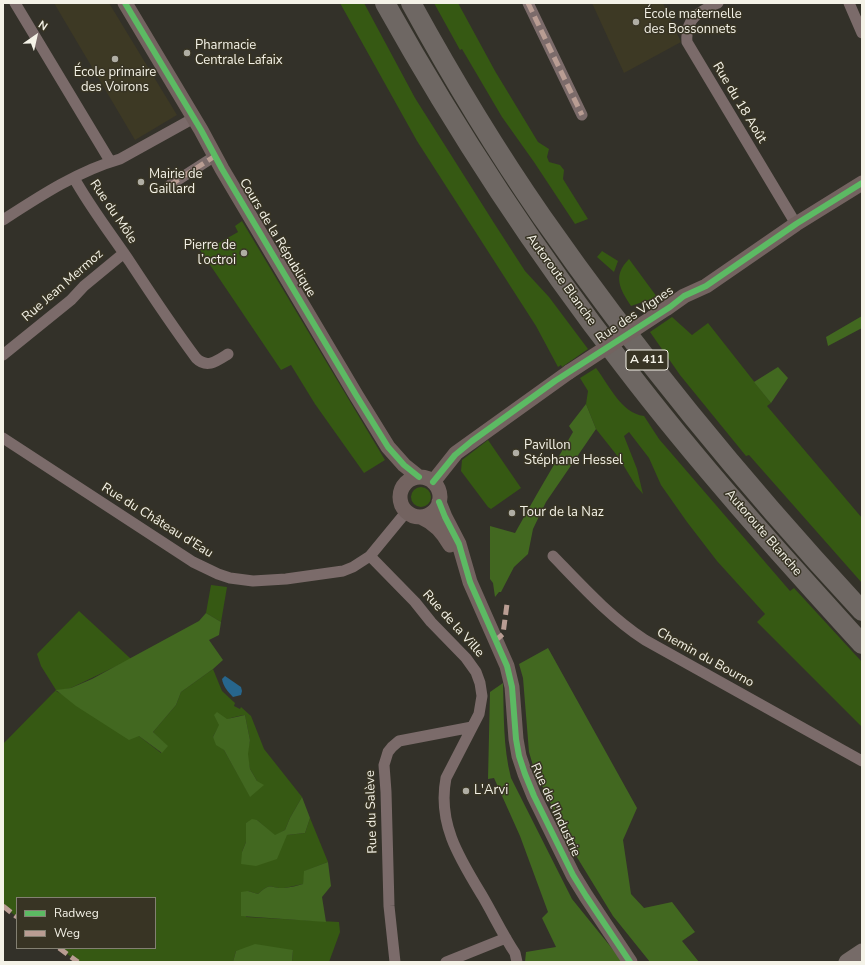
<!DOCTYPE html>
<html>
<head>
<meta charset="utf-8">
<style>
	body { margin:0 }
	#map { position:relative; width:865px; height:965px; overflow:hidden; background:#333129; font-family:"Nunito Sans",sans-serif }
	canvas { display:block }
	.frame { position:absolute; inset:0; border:4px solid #f4f2e7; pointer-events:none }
	.legend { position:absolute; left:16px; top:897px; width:140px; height:52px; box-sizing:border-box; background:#383424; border:1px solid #838072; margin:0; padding:5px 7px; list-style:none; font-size:12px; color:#f4f2e7 }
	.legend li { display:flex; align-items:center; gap:8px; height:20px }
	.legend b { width:20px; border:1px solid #838072 }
	.north { position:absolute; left:16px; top:16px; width:40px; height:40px; -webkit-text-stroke:3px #383424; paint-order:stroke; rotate:34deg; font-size:11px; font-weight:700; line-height:16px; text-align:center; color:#f4f2e7 }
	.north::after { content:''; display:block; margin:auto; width:14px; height:18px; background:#f4f2e7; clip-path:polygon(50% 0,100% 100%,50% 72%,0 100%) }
</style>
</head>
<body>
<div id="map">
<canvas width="865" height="965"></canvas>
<div class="frame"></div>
<ul class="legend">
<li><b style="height:5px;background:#5cba63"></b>Radweg</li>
<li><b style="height:5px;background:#b99d93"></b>Weg</li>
</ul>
<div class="north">N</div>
</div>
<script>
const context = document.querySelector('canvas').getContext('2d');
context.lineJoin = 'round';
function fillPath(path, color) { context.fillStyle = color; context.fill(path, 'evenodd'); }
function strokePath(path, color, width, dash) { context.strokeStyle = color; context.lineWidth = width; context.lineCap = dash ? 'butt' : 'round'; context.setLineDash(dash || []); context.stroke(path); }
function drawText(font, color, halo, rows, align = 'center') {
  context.font = font + ' "Nunito Sans",sans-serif'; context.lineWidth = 3; context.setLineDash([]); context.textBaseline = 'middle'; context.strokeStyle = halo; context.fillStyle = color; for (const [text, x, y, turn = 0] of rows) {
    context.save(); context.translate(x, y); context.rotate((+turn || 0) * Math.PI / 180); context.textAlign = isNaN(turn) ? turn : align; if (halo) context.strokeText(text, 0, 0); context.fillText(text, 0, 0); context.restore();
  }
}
const built = new Path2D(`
	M54 3H109L177 115 135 140Z
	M592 3H663L681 42 624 73Z`);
const green = new Path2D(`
	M340 3H364L415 98 494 223 525 271 549 297 588 349 562 367 561 365 558 367 536 326 417 141Z
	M434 3H458L495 71 538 142 549 149 547 157 549 162 560 165 564 170 563 179 588 219 575 224 534 162 502 117 462 49 460 50Z
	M242 221 385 460 364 473 315 404 291 365 281 370 198 247 207 241 212 247 238 232 235 226Z
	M602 251 618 261 614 272 597 257Z
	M629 259 657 297 631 306C620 289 612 276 629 259Z
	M672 317 692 335 708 323 771 403 767 406 862 518V583L749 455 746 456 680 375 650 332Z
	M596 368C609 385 621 413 644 416L659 439 790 591 794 588 862 662V727L757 622 765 614 717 561 687 522 661 485 649 458 629 432 624 436 637 469 643 494 636 486 619 458 596 429 586 404 588 391 580 378Z
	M488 440 521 488 491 509 488 507 461 471 462 460Z
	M411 497a10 10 0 1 1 20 0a10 10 0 1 1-20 0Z
	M211 585 227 587 221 622 206 613Z
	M79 611 131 659 71 688 56 691 139 736 161 753 167 746 153 732 176 705 181 692 213 669 222 691 235 703 234 706 240 709 241 707 251 716 264 749 302 797 290 818 285 830 275 836 257 820 246 823V842L242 852 287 835 305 833 310 818 328 862 305 871 303 884C297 885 291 887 284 888 270 889 272 881 258 894L248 891 246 917 339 922 340 932 329 962H292L293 950 236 951 233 962H78L59 948H155V898H17V917L3 906V744L56 690 41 666 37 654ZM245 715 250 740 247 754 250 769 257 781 250 796 224 750 213 737C222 720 226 718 245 715Z`);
const forest = new Path2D(`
	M862 316V328L828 346 826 337Z
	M778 367 788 378 771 403 754 382Z
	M586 404 596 429 546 502 533 529 528 554 514 567 501 592H499L495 597 493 583 490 579V526L515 533 537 494 573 432 569 426Z
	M206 613 221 622 219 635 209 640 223 660 213 669 181 692 176 705 153 732 168 746 162 753 139 736 129 740 76 706 56 690 71 688 92 679 199 621Z
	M548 648 637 808 623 840 631 894 644 908 672 902 695 932 682 941 699 962H650L613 916 575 854 534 769 529 752 523 678 519 664Z
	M503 683C504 715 503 747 511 778L572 899 623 962H525L526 952 556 947 542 918 548 912 520 836 494 778 488 779 490 692Z
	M217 712 227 719 245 715 250 740 248 754 250 769 257 781 264 785 250 797 224 750 216 745 213 737 219 725 214 715Z
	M302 797 310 818 305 833 287 835 277 859 256 866 241 864 242 852 246 842V823L252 819 257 820 275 835 285 830 290 818Z
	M328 862 331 886 322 897 326 922 241 916V892L248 891 258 894C272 881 270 889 284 888 291 887 297 886 303 884L304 871Z
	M255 944 293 950 292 962H233L236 951Z`);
const water = new Path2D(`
	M225 676 241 687 242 691 241 695 233 697C228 692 223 686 222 679Z`);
const street = new Path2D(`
	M15 3 110 161
	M528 3 582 115
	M718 3C699 12 685 18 687 42L796 224
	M849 3 862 33
	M74 178C90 207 111 234 130 262 151 294 173 327 196 358 207 369 217 361 228 354
	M170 185 215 156
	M3 220C40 196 78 171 120 159L194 118
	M3 355 71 300 84 286 124 253
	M3 438 193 562 218 574 230 578 253 581 286 579 343 571 353 567 370 556 407 511
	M370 556 415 602 431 622 466 658 476 672 480 683 482 696 479 714 446 778C437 824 460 859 483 897 494 916 503 935 515 953L517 962
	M553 556C582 586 610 617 645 640L862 761
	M395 962 389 906 386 792 384 765 388 752 392 747 399 741 472 727
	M446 962 506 938`);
const secondary = new Path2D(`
	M125 3 201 130 222 169 356 395 388 447 404 465 419 477
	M667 308 684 296 706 286 796 224 862 183
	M400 497a20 20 0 1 1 40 0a20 20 0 1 1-40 0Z
	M433 482 456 453 569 372
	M439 502 445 517 459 544 470 582 507 666 512 687 516 739 519 756 525 774 534 796 573 875 586 896 630 962
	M421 517C435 523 443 532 450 545`);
const primary = new Path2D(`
	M847 962 862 952`);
const highway = new Path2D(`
	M385 3C456 130 535 251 624 366 698 463 780 554 862 644
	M411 3C451 76 495 149 542 217 639 356 747 487 862 611`);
const secondaryBridge = new Path2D(`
	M569 372 667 308`);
const quiet = new Path2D(`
	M528 3 582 115
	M170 185 215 156
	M495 641 503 634 507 604
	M3 906 17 917
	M59 948 78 962`);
const cycleway = new Path2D(`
	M125 3 201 130 222 169 356 395 388 447 404 465 419 477
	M433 482 455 455 472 441 555 381 670 307 684 296 706 286 796 224 862 183
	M439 502 445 517 459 544 470 582 507 666 512 687 516 739 519 756 525 774 534 796 573 875 586 896 630 962`);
const markers = [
	[636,22,4,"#b0aea4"],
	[187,53,4,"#b0aea4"],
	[115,59,4,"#b0aea4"],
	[141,182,4,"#b0aea4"],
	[244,253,4,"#b0aea4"],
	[516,453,4,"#b0aea4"],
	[512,513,4,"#b0aea4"],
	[466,791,4,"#b0aea4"]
];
const shields = [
	[647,360,42]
];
const shieldNames = [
	["A 411",647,360]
];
const poiNames = [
	["École maternelle",644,15],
	["des Bossonnets",644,30],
	["Pharmacie",195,46],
	["Centrale Lafaix",195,61],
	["École primaire",115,73,"center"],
	["des Voirons",115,88,"center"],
	["Mairie de",149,175],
	["Gaillard",149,190],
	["Pierre de",236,246,"right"],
	["l’octroi",236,261,"right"],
	["Pavillon",524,446],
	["Stéphane Hessel",524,461],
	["Tour de la Naz",520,513],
	["L'Arvi",474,791]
];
const streetNames = [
	["Rue du 18 Août",739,103,59],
	["Rue du Môle",113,212,56],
	["Cours de la République",277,238,59],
	["Autoroute Blanche",561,280,54],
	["Rue Jean Mermoz",63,286,-41],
	["Rue des Vignes",635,315,-34],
	["Rue du Château d'Eau",157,521,32],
	["Autoroute Blanche",763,533,49],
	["Rue de la Ville",453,624,48],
	["Chemin du Bourno",705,658,29],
	["Rue de l'Industrie",555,810,65],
	["Rue du Salève",372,812,-92]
];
fillPath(built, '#3d3924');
fillPath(green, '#365913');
fillPath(forest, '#426820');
fillPath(water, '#27668d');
strokePath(street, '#7b6b6a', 11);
strokePath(secondary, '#736360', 15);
strokePath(primary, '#766b68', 17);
strokePath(highway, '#6e6763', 20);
strokePath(secondaryBridge, '#736360', 15);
strokePath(quiet, '#b99d93', 5, [10, 5]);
strokePath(cycleway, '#5cba63', 6);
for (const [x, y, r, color] of markers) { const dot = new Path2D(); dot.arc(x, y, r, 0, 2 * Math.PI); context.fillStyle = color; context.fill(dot); strokePath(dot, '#383424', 1.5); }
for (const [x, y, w] of shields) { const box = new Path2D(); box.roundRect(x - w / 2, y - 10, w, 20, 3); context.fillStyle = '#383424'; context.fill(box); strokePath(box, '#f4f2e7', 1); }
drawText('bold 12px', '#f4f2e7', null, shieldNames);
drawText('13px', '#f4f2e7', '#383424', poiNames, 'left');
drawText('13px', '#f4f2e7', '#383424', streetNames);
</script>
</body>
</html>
